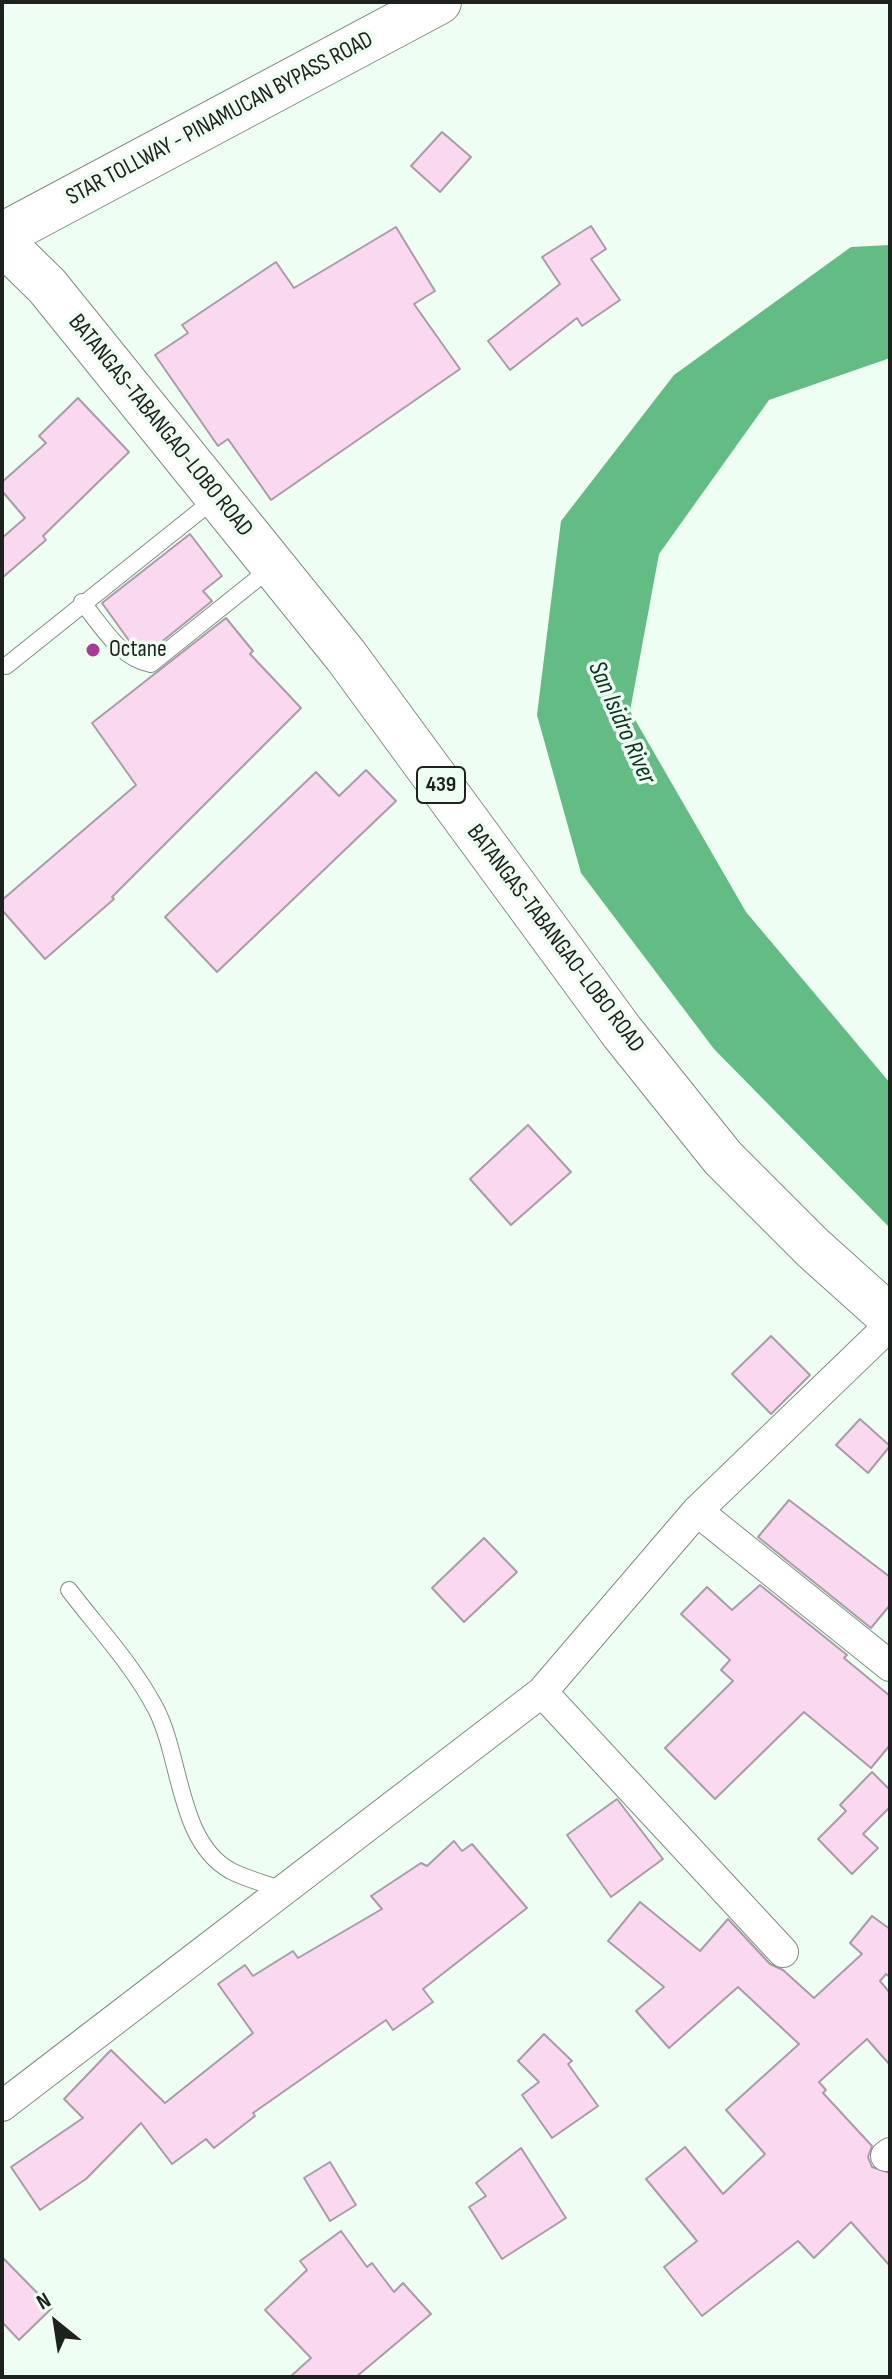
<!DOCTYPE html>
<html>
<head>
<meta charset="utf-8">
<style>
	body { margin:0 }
	#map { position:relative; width:892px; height:2379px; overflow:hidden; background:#eefef2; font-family:"Sofia Sans Condensed",sans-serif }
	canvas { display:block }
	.frame { position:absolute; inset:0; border:4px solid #1d221e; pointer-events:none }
	.north { position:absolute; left:16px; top:2283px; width:80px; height:80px; -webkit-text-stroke:6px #eefef2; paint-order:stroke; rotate:330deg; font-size:22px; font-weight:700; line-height:32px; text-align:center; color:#1d221e }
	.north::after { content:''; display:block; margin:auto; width:28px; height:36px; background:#1d221e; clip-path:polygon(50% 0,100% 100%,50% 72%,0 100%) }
</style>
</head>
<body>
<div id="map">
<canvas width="892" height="2379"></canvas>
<div class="frame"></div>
<div class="north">N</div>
</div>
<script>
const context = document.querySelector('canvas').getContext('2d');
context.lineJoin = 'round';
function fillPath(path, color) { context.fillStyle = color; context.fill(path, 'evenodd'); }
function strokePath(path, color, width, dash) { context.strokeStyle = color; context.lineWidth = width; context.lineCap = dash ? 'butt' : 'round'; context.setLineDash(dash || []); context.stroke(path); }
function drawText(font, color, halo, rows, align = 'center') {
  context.font = font + ' "Sofia Sans Condensed",sans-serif'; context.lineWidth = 7; context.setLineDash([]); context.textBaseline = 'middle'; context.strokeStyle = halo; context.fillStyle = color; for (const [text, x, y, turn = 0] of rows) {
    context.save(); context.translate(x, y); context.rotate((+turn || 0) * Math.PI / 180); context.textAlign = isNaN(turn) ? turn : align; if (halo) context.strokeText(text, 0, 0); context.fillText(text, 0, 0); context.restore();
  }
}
const water = new Path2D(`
	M890 245V358L769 400 659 554 630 711 746 912 890 1083V1228L714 1049 581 873 537 715 561 521 674 375 851 247Z`);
const building = new Path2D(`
	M442 132 471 157 440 192 411 166Z
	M591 226 606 249 591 259 620 300 582 326 577 318 510 370 488 341 560 284 542 257Z
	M396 227 435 291 414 304 460 369 271 500 228 439 218 446 155 355 188 333 182 325 276 262 294 288Z
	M78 398 129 452 43 536 46 540 2 578V538L25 518 2 491V482L46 443 39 436Z
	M190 534 222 576 203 591 212 601 149 652 144 651 130 642 102 603Z
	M226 618 253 651 250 654 301 708 112 897 114 899 45 959 2 910V900L136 785 92 723Z
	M366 770 396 801 217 972 165 917 316 772 339 796Z
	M528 1125 571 1172 511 1225 470 1179Z
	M771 1336 810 1375 771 1414 732 1374Z
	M860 1419 890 1446 868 1473 836 1445Z
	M789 1500 890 1577V1605L871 1628 758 1537Z
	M484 1538 517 1572 464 1622 432 1588Z
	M760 1585 847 1655 844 1658 890 1696V1745L871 1768 804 1712 715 1799 665 1748 733 1681 721 1670 730 1660 681 1614 707 1587 732 1610Z
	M872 1772 890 1790V1807L863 1834 878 1848 852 1874 818 1839 846 1811 840 1805Z
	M617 1799 663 1859 611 1897 567 1835Z
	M454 1841 462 1851 472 1844 527 1908 423 1989 433 2002 393 2030 386 2020 253 2113 255 2116 214 2148 206 2139 172 2164 141 2123 86 2179 40 2210 11 2167 83 2118 64 2099 111 2050 165 2103 253 2033 218 1984 245 1965 253 1976 293 1951 298 1958 382 1909 371 1896 421 1863 427 1866Z
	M640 1902 700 1951 728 1919 770 1964 783 1970 814 1998 862 1954 850 1943 872 1916 890 1929V1977L886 1974 880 1981 890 1993V2065L867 2039 819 2082 826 2090 823 2093 872 2146 868 2157 872 2167 890 2173V2266L851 2222 814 2258 798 2241 702 2316 664 2267 697 2241 646 2179 685 2147 723 2194 765 2154 726 2110 799 2044 738 1987 669 2048 636 2011 664 1987 608 1941Z
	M544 2034 572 2061 568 2064 598 2106 552 2138 522 2095 539 2082 518 2061Z
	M521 2148 566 2218 502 2259 469 2207 486 2196 476 2183Z
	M330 2162 356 2205 330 2221 304 2178Z
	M341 2231 367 2267 372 2263 394 2292 403 2283 431 2314 356 2377H290L311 2358 265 2310 307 2270 300 2261Z
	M2 2257 52 2308 19 2340 2 2322Z`);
const lane = new Path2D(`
	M82 602C101 625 120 659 151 664L272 567
	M6 666 216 498
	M69 1590C98 1628 133 1665 156 1709 182 1760 178 1842 231 1871 247 1879 266 1884 283 1890`);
const street = new Path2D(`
	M697 1511 890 1666
	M542 1692 783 1952
	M2 2106 542 1692 697 1511 890 1325
	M886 2156 890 2153`);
const primary = new Path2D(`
	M2 235 439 2
	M2 242 47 286 346 656 622 1032 723 1158 813 1248 890 1317`);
const markers = [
	[93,650,8,"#aa3a96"]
];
const shields = [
	[441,785,48]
];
const shieldNames = [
	["439",441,785]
];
const streetNames = [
	["STAR TOLLWAY - PINAMUCAN BYPASS ROAD",220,119,-28],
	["BATANGAS-TABANGAO-LOBO ROAD",160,426,51],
	["BATANGAS-TABANGAO-LOBO ROAD",555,939,53]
];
const poiNames = [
	["Octane",109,650]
];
const waterNames = [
	["San Isidro River",621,723,66]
];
fillPath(water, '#62bc83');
fillPath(building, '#f9d8f0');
strokePath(building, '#aa9ca6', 2);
strokePath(lane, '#818f84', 18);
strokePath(street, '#818f84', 32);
strokePath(primary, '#818f84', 46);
strokePath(lane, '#fff', 16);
strokePath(street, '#fff', 30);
strokePath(primary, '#fff', 44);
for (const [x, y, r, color] of markers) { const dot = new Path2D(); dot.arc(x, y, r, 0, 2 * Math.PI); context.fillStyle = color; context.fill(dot); strokePath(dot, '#eefef2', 3); }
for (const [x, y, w] of shields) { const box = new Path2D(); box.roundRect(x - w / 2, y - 18, w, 36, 6); context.fillStyle = '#eefef2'; context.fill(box); strokePath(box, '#1d221e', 2); }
drawText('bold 22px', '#1d221e', null, shieldNames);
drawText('24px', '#1d221e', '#eefef2', streetNames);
drawText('24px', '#1d221e', '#eefef2', poiNames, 'left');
drawText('italic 26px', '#0d341e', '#eefef2', waterNames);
</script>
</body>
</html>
